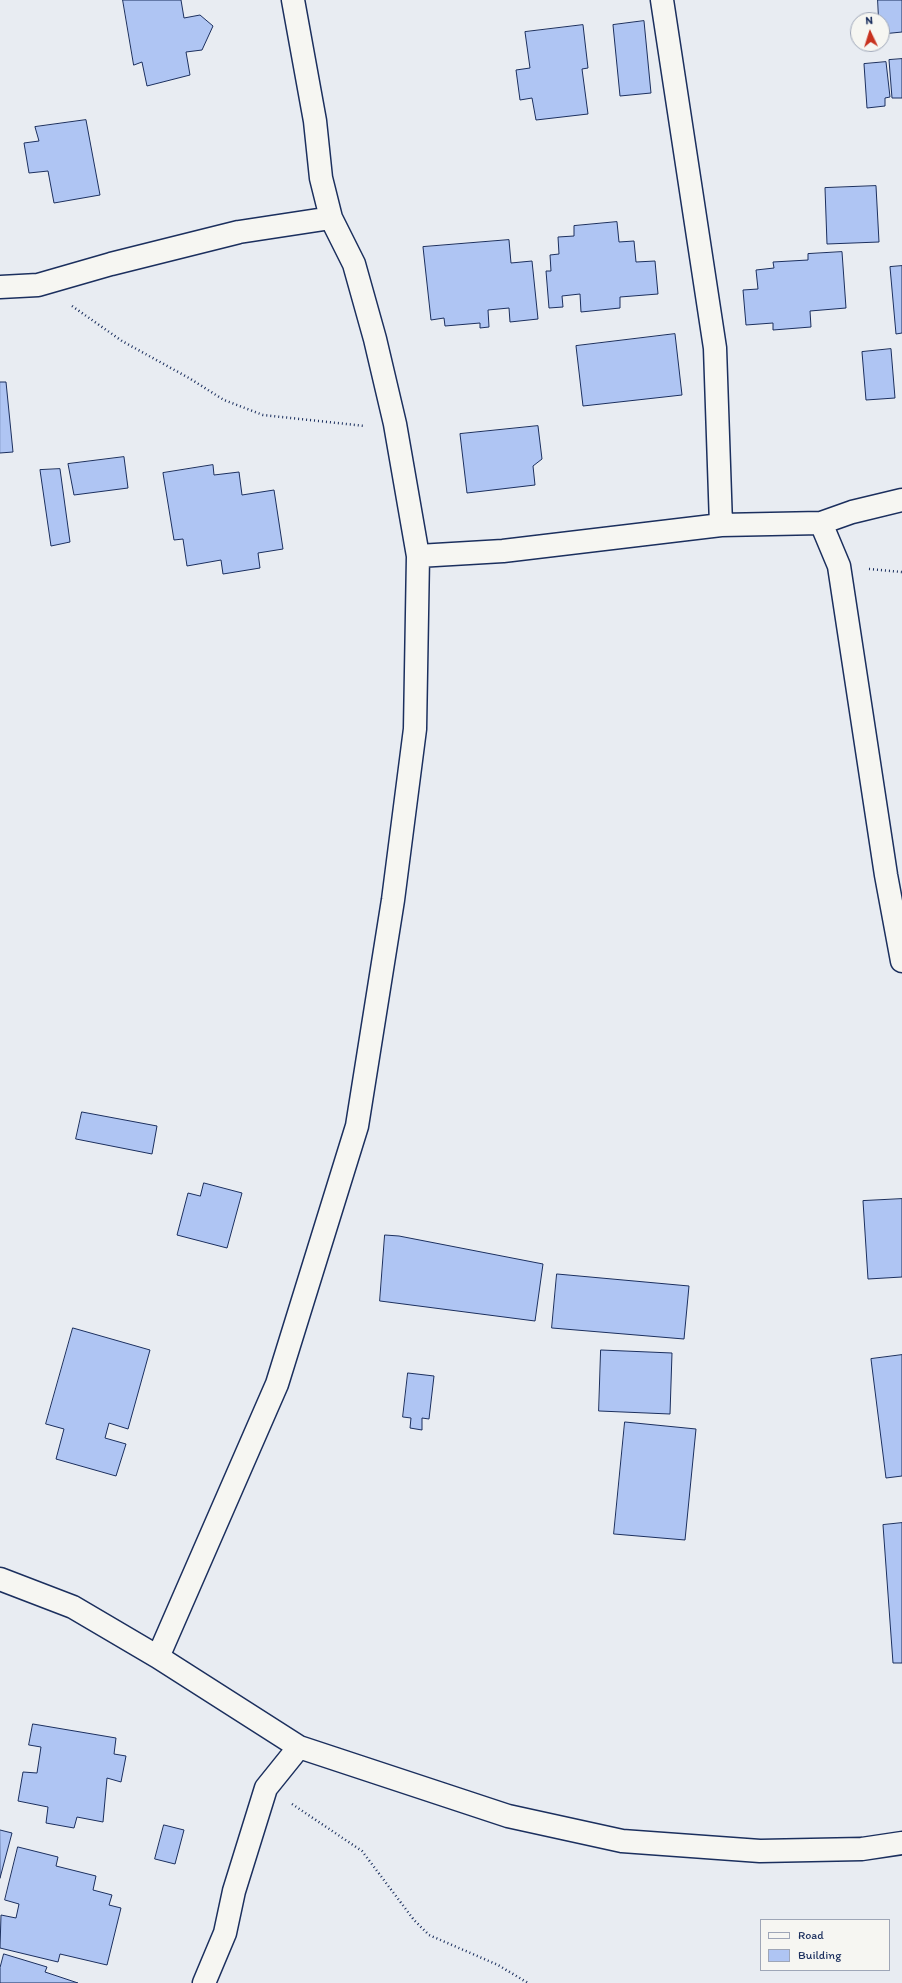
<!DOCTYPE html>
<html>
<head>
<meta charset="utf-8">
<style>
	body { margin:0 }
	#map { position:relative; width:902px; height:1983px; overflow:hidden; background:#e8ecf2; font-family:Itim,sans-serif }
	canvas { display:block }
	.legend { position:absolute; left:760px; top:1919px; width:130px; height:52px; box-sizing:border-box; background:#f6f6f2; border:1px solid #9ea6b7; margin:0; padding:5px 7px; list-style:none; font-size:12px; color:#1b2f5e }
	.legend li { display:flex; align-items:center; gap:8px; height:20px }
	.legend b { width:20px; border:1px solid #9ea6b7 }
	.north { position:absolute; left:850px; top:12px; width:40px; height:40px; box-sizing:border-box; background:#f6f6f2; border:1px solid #9ea6b7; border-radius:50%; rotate:356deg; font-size:11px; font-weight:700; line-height:16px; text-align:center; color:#1b2f5e }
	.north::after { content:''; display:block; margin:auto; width:14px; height:18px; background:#c8321e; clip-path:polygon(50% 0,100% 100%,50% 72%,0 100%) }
</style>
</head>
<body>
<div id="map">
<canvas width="902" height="1983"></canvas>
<ul class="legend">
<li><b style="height:5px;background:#f6f6f2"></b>Road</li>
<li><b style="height:11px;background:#afc5f3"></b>Building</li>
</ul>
<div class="north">N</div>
</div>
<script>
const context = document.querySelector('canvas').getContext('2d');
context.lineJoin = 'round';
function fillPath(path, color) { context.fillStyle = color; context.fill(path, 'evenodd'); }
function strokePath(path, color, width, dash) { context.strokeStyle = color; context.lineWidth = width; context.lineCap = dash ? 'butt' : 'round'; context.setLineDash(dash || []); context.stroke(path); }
const building = new Path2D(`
	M123 0H181L184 18 200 15 213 26 202 50 186 52 190 75 147 86 142 62 134 65Z
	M878 0H902V32L882 34V20H879Z
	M644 21 651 93 620 96 613 25Z
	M583 25 588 68 582 69 588 114 536 120 532 98 520 100 516 70 530 68 525 32Z
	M902 59V98H892L889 60Z
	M886 62 890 97 885 98V106L867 108 864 64Z
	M86 120 100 195 54 203 48 171 29 173 24 143 39 141 35 127Z
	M876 186 879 242 827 244 825 188Z
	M617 222 619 242 634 241 636 262 655 261 658 294 620 297V308L581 312 580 294 562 296 563 307 549 308 546 271H551L550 255 559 254 558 237 574 236V226Z
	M509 240 511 263 532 261 538 319 510 322 509 308 488 310 489 327 480 328V323L445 326 444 318 431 320 423 247Z
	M842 252 846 308 810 311 811 327 773 330V323L746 325 743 290 758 289 756 270 774 268 773 262 808 260V254Z
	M902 266V333L896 334 890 267Z
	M675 334 682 395 583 406 576 346Z
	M891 349 895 398 866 400 862 352Z
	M0 382H6L13 452 0 453Z
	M538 426 542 459 533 466 535 485 467 493 460 434Z
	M124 457 128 488 74 495 68 464Z
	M213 465 214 475 239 472 242 495 274 490 283 549 258 553 260 568 223 574 221 560 187 566 183 539 174 540 163 473Z
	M60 469 70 542 51 546 40 470Z
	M82 1112 157 1126 152 1154 76 1139Z
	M204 1183 242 1193 227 1248 177 1235 188 1193 200 1196Z
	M902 1199V1277L868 1279 863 1201Z
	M385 1235 399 1236 543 1264 535 1321 380 1301Z
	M557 1274 689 1286 684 1339 552 1328Z
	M73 1328 150 1350 128 1429 109 1423 105 1438 126 1444 116 1476 56 1459 64 1429 46 1424Z
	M601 1350 672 1353 670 1414 599 1411Z
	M902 1355V1476L886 1478 871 1359Z
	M408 1373 434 1376 429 1419 422 1418V1430L410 1428 411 1418 403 1417Z
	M625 1422 696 1429 685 1540 614 1534Z
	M902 1523V1663H893L883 1525Z
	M33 1724 116 1738 114 1754 126 1756 121 1782 107 1778 103 1822 77 1817 74 1828 46 1823 48 1807 18 1801 23 1772 37 1773 41 1747 29 1745Z
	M164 1825 184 1830 175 1864 155 1859Z
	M0 1830 12 1833 0 1878Z
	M18 1847 58 1857 56 1866 96 1876 93 1890 112 1895 109 1905 121 1908 107 1965 60 1954 58 1962 0 1948 1 1915 16 1918 19 1904 5 1900Z
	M4 1954 47 1967 45 1972 78 1983H0V1968Z`);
const path = new Path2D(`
	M72 306 122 341 189 378 224 400 263 415 365 426
	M869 569 902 572
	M292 1804 362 1851 414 1920 429 1935 498 1965 528 1983`);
const minor = new Path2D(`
	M293 0 315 121 321 178 331 218
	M662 0 715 348 721 525
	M0 287 38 285 111 264 239 232 331 218 354 264 375 339 395 424 418 556 503 551 721 525 821 523 852 512 902 500
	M821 523 839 566 886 875 902 961
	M0 1579 73 1607 158 1657 299 1747 508 1816 622 1841 760 1851 862 1849 902 1843
	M158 1657 277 1384 357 1126 393 900 415 729 418 556
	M204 1983 225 1933 234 1891 266 1788 299 1747`);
fillPath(building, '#afc5f3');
strokePath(building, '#1b2f5e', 1);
strokePath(minor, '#1b2f5e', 25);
strokePath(path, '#1b2f5e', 2.5, [1, 3]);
strokePath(minor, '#f6f6f2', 22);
</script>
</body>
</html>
